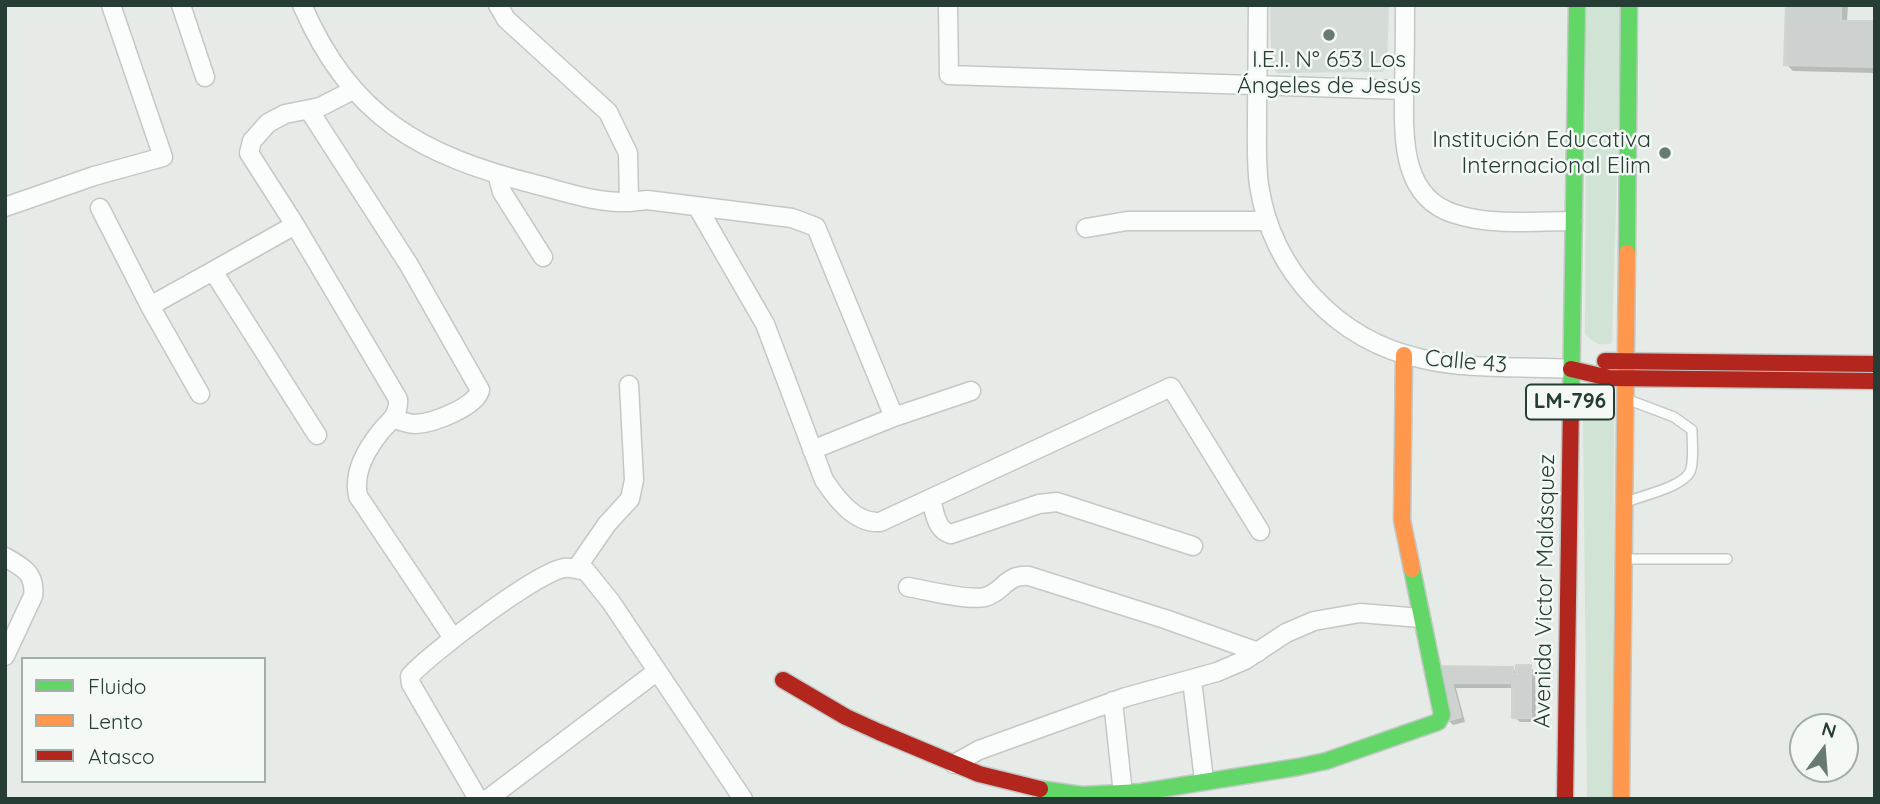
<!DOCTYPE html>
<html>
<head>
<meta charset="utf-8">
<style>
	body { margin:0 }
	#map { position:relative; width:1880px; height:804px; overflow:hidden; background:#e6ebe8; font-family:Quicksand,sans-serif }
	canvas { display:block }
	.frame { position:absolute; inset:0; border:7px solid #253d34; pointer-events:none }
	.legend { position:absolute; left:21px; top:657px; width:245px; height:126px; box-sizing:border-box; background:#f5f9f6; border:2px solid #a2aea8; margin:0; padding:9px 12px; list-style:none; font-size:21px; color:#253d34 }
	.legend li { display:flex; align-items:center; gap:14px; height:35px }
	.legend b { width:35px; border:2px solid #a2aea8 }
	.north { position:absolute; left:1789px; top:713px; width:70px; height:70px; box-sizing:border-box; background:#f5f9f6; border:2px solid #a2aea8; border-radius:50%; rotate:16deg; font-size:19px; font-weight:700; line-height:28px; text-align:center; color:#253d34 }
	.north::after { content:''; display:block; margin:auto; width:24px; height:32px; background:#697a73; clip-path:polygon(50% 0,100% 100%,50% 72%,0 100%) }
</style>
</head>
<body>
<div id="map">
<canvas width="1880" height="804"></canvas>
<div class="frame"></div>
<ul class="legend">
<li><b style="height:9px;background:#63d668"></b>Fluido</li>
<li><b style="height:9px;background:#ff974d"></b>Lento</li>
<li><b style="height:9px;background:#b3261e"></b>Atasco</li>
</ul>
<div class="north">N</div>
</div>
<script>
const context = document.querySelector('canvas').getContext('2d');
context.lineJoin = 'round';
function fillPath(path, color) { context.fillStyle = color; context.fill(path, 'evenodd'); }
function strokePath(path, color, width, dash) { context.strokeStyle = color; context.lineWidth = width; context.lineCap = dash ? 'butt' : 'round'; context.setLineDash(dash || []); context.stroke(path); }
function drawText(font, color, halo, rows, align = 'center') {
  context.font = font + ' Quicksand,sans-serif'; context.lineWidth = 5; context.setLineDash([]); context.textBaseline = 'middle'; context.strokeStyle = halo; context.fillStyle = color; for (const [text, x, y, turn = 0] of rows) {
    context.save(); context.translate(x, y); context.rotate((+turn || 0) * Math.PI / 180); context.textAlign = isNaN(turn) ? turn : align; if (halo) context.strokeText(text, 0, 0); context.fillText(text, 0, 0); context.restore();
  }
}
const built = new Path2D(`
	M1270 5H1389L1387 67 1382 72 1277 73 1271 65Z`);
const green = new Path2D(`
	M1586 5H1622L1612 343C1600 347 1594 343 1585 334Z
	M1604 400 1614 404 1613 799H1587L1583 418 1587 404 1595 401Z`);
const shadow = new Path2D(`
	M1788 5H1848L1847 22 1875 23V73L1793 71 1786 64Z
	M1530 667 1535 672 1536 722H1520L1514 717V688H1456L1465 722 1453 725 1448 720 1435 668H1512L1518 674Z`);
const building = new Path2D(`
	M1786 5H1841V21H1875V67L1784 65Z
	M1516 665H1531V718H1512V683H1452L1461 717 1447 721 1432 666 1513 667V674H1516Z`);
const lane = new Path2D(`
	M1629 400 1674 417 1692 430C1692 442 1694 458 1691 469 1687 486 1644 495 1629 501
	M1625 559H1727`);
const street = new Path2D(`
	M181 5 205 77
	M302 5C351 117 420 155 534 184 566 192 595 203 629 202L628 153 608 112 506 19 498 5
	M948 5 949 75 1404 90
	M1258 5C1258 42 1257 79 1257 117 1257 139 1256 163 1259 185 1272 271 1337 341 1423 359 1470 370 1522 366 1571 369
	M1405 5C1405 32 1405 59 1404 86 1404 133 1399 197 1455 214 1492 226 1535 221 1573 221
	M353 90 320 107 285 114 268 123 252 141 249 153 295 225 398 399C399 415 391 420 381 431 366 450 353 472 358 496L453 638
	M309 110 409 265 480 390C476 407 433 423 416 424 408 424 401 421 394 419
	M497 174 502 192 543 257
	M629 202 647 200 792 218 816 227 894 417
	M5 207 94 176 163 157 111 5
	M100 208 150 306
	M698 208 765 324 824 480C836 498 855 524 880 522L1171 387 1260 531
	M295 225 213 271 317 435
	M1086 228 1127 221H1267
	M200 394 150 306 213 271
	M812 450 894 417 971 391
	M931 500C935 513 936 530 951 534L1039 504 1057 502 1193 546
	M5 557C23 567 36 574 33 596L5 656
	M576 569 607 524 630 499 634 480 629 385
	M908 587C926 590 968 601 985 597 1004 592 1005 574 1029 576L1165 619 1258 652
	M1192 680 1204 780
	M1113 701 1123 794
	M954 764 979 750 1126 697 1217 672 1245 660 1286 633 1314 621 1360 613 1421 618
	M478 799 411 684 410 676C428 655 541 569 565 568 571 567 579 570 586 571L611 602 743 799
	M488 799 656 672`);
const fast = new Path2D(`
	M1627 253 1629 5
	M1571 402 1577 5
	M1040 789 1082 795 1141 792 1298 767 1326 761 1438 722 1442 715 1412 569`);
const slow = new Path2D(`
	M1404 355 1402 520 1412 569
	M1621 799 1627 253`);
const jam = new Path2D(`
	M1605 361 1875 364
	M1571 369 1609 378 1875 381
	M783 680 846 717 879 732 979 774 1040 789
	M1565 799 1571 402`);
const markers = [
	[1329,35,7,"#697a73"],
	[1665,153,7,"#697a73"]
];
const shields = [
	[1570,402,88]
];
const shieldNames = [
	["LM-796",1570,402]
];
const poiNames = [
	["I.E.I. N° 653 Los",1329,60],
	["Ángeles de Jesús",1329,86],
	["Institución Educativa",1651,140,"right"],
	["Internacional Elim",1651,166,"right"]
];
const streetNames = [
	["Calle 43",1466,362,5],
	["Avenida Victor Malásquez",1545,591,-89]
];
fillPath(built, '#d5dcd8');
fillPath(green, '#d1e3d4');
fillPath(shadow, '#0003');
fillPath(building, '#cdd2d0');
strokePath(building, '#cfd4d1', 2);
strokePath(lane, '#c3c8c5', 12);
strokePath(street, '#c3c8c5', 21);
strokePath(fast, '#c2c8c5', 19);
strokePath(slow, '#c2c8c5', 19);
strokePath(jam, '#c2c8c5', 19);
strokePath(lane, '#fbfcfc', 9);
strokePath(street, '#fbfcfc', 18);
strokePath(fast, '#63d668', 16);
strokePath(slow, '#ff974d', 16);
strokePath(jam, '#b3261e', 16);
for (const [x, y, r, color] of markers) { const dot = new Path2D(); dot.arc(x, y, r, 0, 2 * Math.PI); context.fillStyle = color; context.fill(dot); strokePath(dot, '#f5f9f6', 2.5); }
for (const [x, y, w] of shields) { const box = new Path2D(); box.roundRect(x - w / 2, y - 17.5, w, 35, 5); context.fillStyle = '#f5f9f6'; context.fill(box); strokePath(box, '#253d34', 2); }
drawText('bold 21px', '#253d34', null, shieldNames);
drawText('23px', '#253d34', '#f5f9f6', poiNames);
drawText('23px', '#253d34', '#f5f9f6', streetNames);
</script>
</body>
</html>
